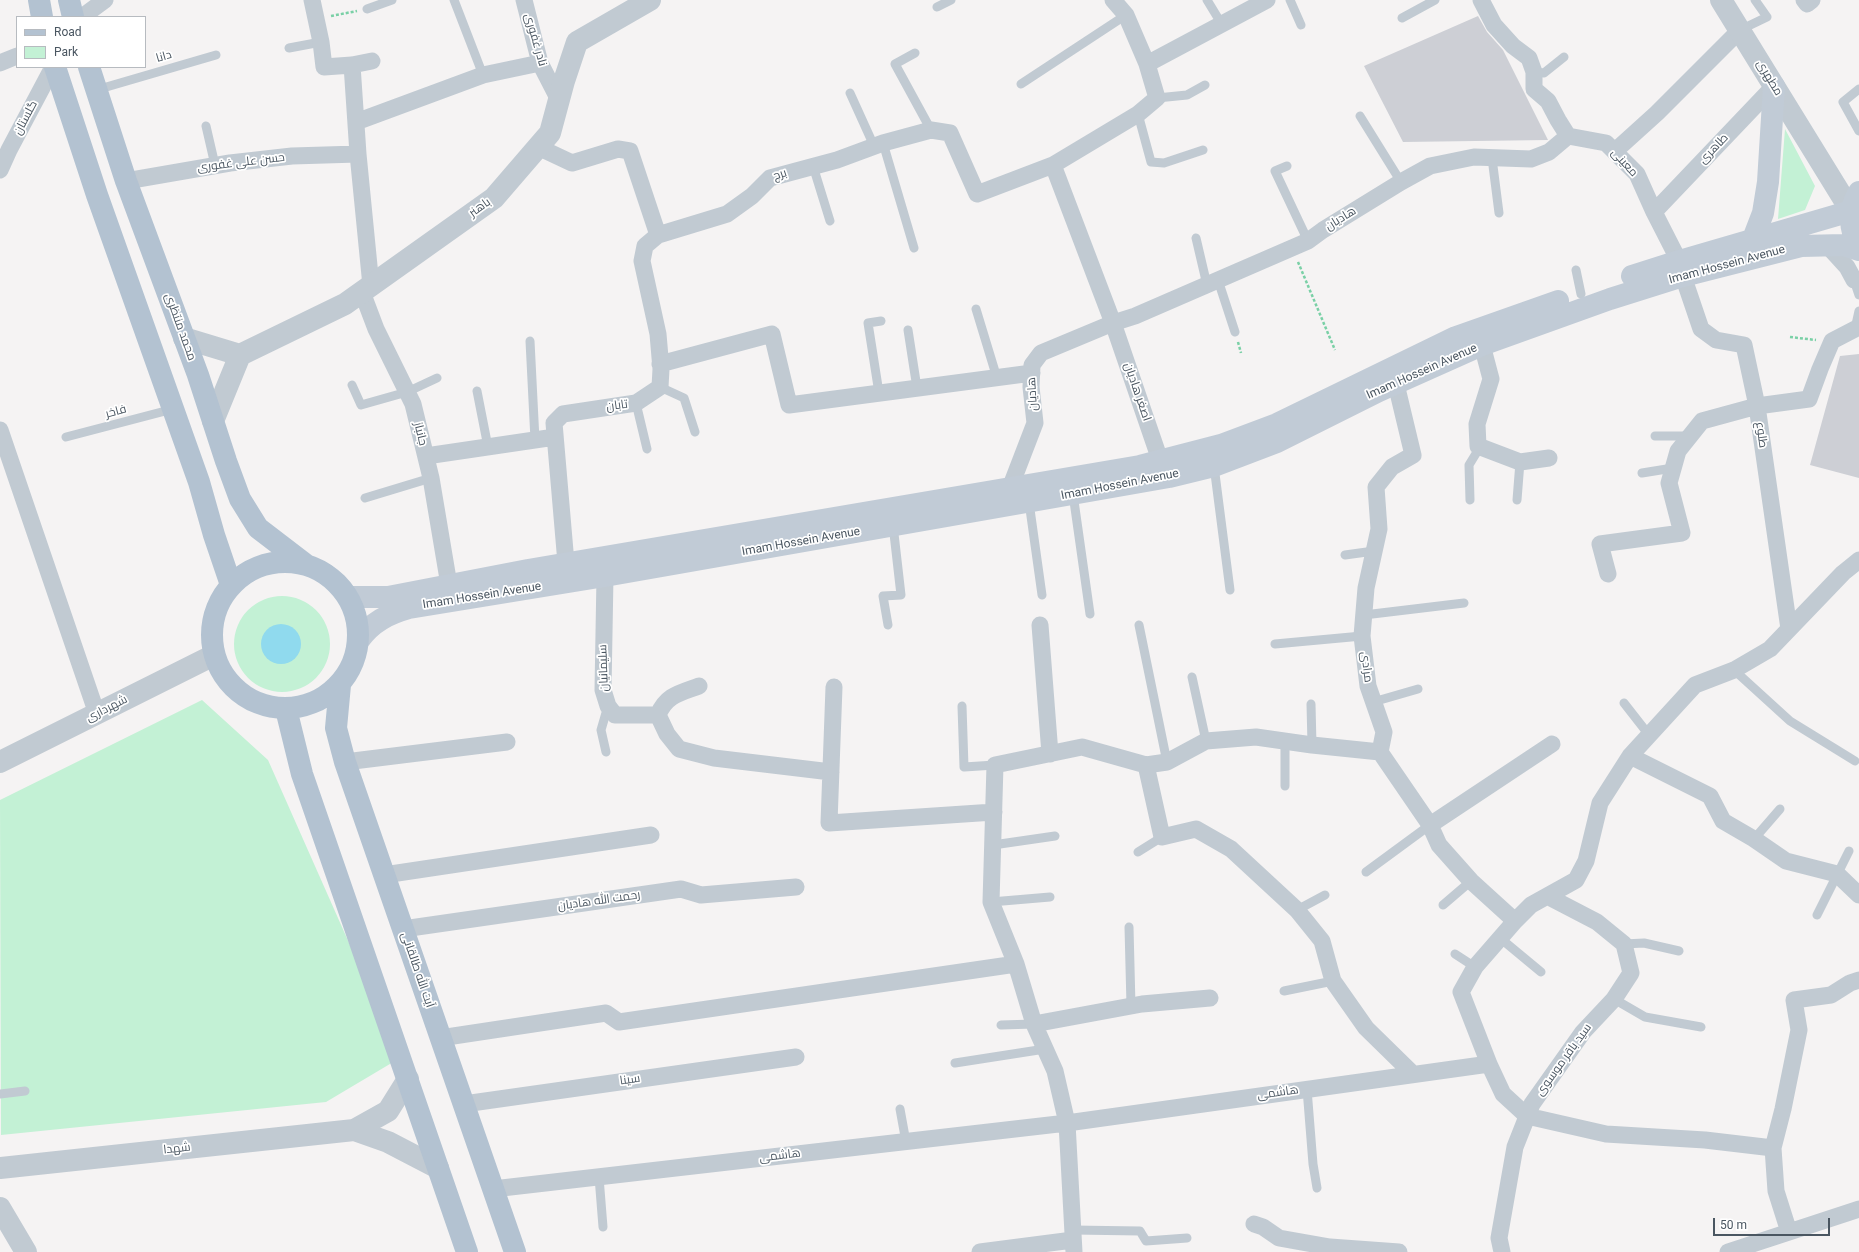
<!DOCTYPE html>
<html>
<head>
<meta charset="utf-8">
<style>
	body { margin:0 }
	#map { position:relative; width:1859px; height:1252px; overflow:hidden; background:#f5f3f3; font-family:Roboto,sans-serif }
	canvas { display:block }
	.legend { position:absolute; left:16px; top:16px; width:130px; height:52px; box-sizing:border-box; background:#fff; border:1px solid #b7bbc0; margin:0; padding:5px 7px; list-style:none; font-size:12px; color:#4a5661 }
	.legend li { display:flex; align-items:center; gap:8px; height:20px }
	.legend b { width:20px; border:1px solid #b7bbc0 }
	.scale { position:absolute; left:1713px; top:1218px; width:117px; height:18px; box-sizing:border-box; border:2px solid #4a5661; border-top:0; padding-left:5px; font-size:12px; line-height:14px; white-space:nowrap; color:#4a5661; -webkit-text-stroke:3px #fff; paint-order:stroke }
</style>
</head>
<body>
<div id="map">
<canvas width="1859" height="1252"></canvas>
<ul class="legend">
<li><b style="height:5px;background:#b3c2d1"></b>Road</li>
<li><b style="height:11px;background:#c3f1d5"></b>Park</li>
</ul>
<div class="scale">50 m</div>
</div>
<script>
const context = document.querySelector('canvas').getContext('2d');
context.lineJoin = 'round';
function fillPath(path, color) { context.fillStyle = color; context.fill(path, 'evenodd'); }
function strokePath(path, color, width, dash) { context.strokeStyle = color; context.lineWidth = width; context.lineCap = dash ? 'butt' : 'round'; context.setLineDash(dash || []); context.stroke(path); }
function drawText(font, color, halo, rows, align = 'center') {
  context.font = font + ' Roboto,Cairo,sans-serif'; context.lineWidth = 3.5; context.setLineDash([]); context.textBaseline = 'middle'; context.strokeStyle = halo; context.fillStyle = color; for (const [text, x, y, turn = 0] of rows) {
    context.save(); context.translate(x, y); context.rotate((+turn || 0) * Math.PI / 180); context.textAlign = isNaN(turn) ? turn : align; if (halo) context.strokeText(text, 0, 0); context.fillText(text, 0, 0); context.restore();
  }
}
const green = new Path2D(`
	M1785 129 1815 186 1805 210 1778 219Z
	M234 644a48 48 0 1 1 96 0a48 48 0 1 1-96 0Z
	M202 700 268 760 400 1058 326 1102 1 1135 0 800Z`);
const water = new Path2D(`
	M261 644a20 20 0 1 1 40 0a20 20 0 1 1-40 0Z`);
const building = new Path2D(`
	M1478 16 1487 32 1503 50 1548 140 1403 142 1364 66Z
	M1859 354V478L1810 465 1840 356Z`);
const path = new Path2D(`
	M331 16 357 11
	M1298 262 1335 350
	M1790 337 1816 340
	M1238 342 1241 353`);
const service = new Path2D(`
	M454 0 483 75
	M1207 0 1221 23
	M1290 0 1301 25
	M937 7 951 0
	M367 9 392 0
	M1402 18 1435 0
	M1740 30 1767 17 1755 0
	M289 48 321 42
	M915 53 895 64 931 130
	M1534 72 1544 73 1564 57
	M1021 84 1126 15
	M1859 89 1843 102 1859 131
	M96 90 216 55
	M850 93 874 146
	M1157 98 1187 95 1205 85
	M1138 114 1151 162 1164 163 1203 150
	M1360 116 1401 182
	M206 126 215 165
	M883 143 914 248
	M1492 158 1499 213
	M813 166 830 221
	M1287 166 1275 171 1308 241
	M1196 238 1207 285
	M1576 270 1581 294
	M1218 280 1235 332
	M1854 280 1859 295
	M976 309 997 378
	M1855 329 1859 311
	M908 330 917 388
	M530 341 535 440
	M352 385 361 405 407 392 437 378
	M660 387 684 398 695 432
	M477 391 488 447
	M879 393 868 323 881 321
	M636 403 647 449
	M1655 436H1690
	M66 437 173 409
	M1214 466 1230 590
	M1642 473 1673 468
	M1073 494 1090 614
	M365 498 431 478
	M1470 500 1469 465 1480 447
	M1517 500 1520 462
	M1029 502 1042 595
	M1345 555 1374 551
	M1364 615 1464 603
	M888 625 883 596 901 595 893 525
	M1139 625 1167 762
	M1275 644 1362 636
	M1734 670 1790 721 1855 761
	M1192 677 1206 741
	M1373 702 1418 689
	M1624 703 1649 735
	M1311 704 1312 745
	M962 706 964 767 995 765
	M1285 741V786
	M606 752 601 730 608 706
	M1754 839 1780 809
	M993 845 1055 836
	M1138 852 1162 837
	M1366 872 1430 825
	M991 902 1050 897
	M1443 905 1471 881
	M1297 910 1325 895
	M1817 915 1849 851
	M1129 927 1131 1006
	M1500 938 1541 972
	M1624 944 1644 943 1679 951
	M1455 954 1475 967
	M1284 991 1333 981
	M1614 999 1645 1017 1701 1027
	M1001 1025 1034 1024
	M955 1063 1045 1049
	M1307 1089 1313 1164 1317 1188
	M0 1094 25 1091
	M900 1109 906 1142
	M599 1177 603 1227
	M1073 1230 1140 1231 1146 1241 1187 1238`);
const minor = new Path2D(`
	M312 0 321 42 324 67 352 65 372 61
	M524 0 540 63 559 100
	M1113 0 1126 15 1147 64 1157 98 1138 114 1053 165 1113 323 1160 460
	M1481 0 1494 25 1513 46 1529 58 1534 72V89L1548 101 1558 120 1568 136 1606 143 1637 174 1654 212 1679 261
	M1804 0 1807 4 1812 0
	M82 17 105 0
	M0 63 17 56
	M1147 64 1267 0
	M352 65 358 154 371 286
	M356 122 483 75 540 63
	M538 147 572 163 618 149 630 151 658 235 727 214 752 196 770 178 837 160 883 143 931 130 950 133 977 194 1053 165
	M1615 151 1657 113 1740 30
	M0 170 9 150 53 67
	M126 181 230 163 292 156 358 154
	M1654 212 1774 86
	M1826 244 1847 267 1854 280 1859 281
	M1683 276 1701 329 1716 340 1744 345 1757 406 1789 629
	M362 292 376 329 413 404 431 478 449 585
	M1482 345 1491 379 1477 424 1478 446 1520 462 1549 458
	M660 364 772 334 789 405 1032 373
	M1396 384 1413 455 1392 467 1376 487 1379 529 1366 588 1362 636 1368 686 1384 732 1380 752 1430 825 1439 845 1471 881 1515 921
	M0 430 97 714
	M426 456 555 437
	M1010 488 1035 423 1031 387 1032 365 1041 353 1113 323 1135 316 1308 241 1323 230 1401 182 1430 166 1474 157 1531 159 1549 152 1568 136
	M566 563 554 423 563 414 636 403 660 387 661 369 658 334 642 261 645 246 658 235
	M1608 574 1600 544 1682 533 1669 483 1678 451 1702 421 1757 406 1809 399 1820 369 1832 341 1859 327
	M605 576 603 690 608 706 615 715H658
	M1040 625 1050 754
	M699 686C680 693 666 695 658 715L667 734 679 749 714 758 831 772
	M834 687 829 823 994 812
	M1630 756 1710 796 1723 821 1754 839 1786 861 1837 874 1859 895
	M345 762 507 742
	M1146 765 1162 837 1196 829 1231 849 1297 910 1322 941 1333 981 1366 1028 1413 1074
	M1430 825 1552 744
	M384 875 651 835
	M403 929 681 889 701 895 796 887
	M1034 1024 1142 1004 1210 998
	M440 1038 606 1013 619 1022 1016 964
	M464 1104 796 1057
	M1773 1148 1705 1140 1606 1134 1527 1116 1503 1094 1489 1064 1461 992 1475 967 1515 921 1531 905 1576 880 1586 861 1600 803 1630 756 1695 685 1734 670 1770 649 1843 573 1859 560
	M493 1189 1067 1123 1489 1064
	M1254 1224 1263 1227 1279 1238 1330 1247 1399 1252
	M1789 1232 1776 1191 1773 1148 1783 1109 1799 1030 1794 1000 1831 995 1850 983 1859 980
	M980 1252 1073 1240
	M1074 1252 1067 1123 1055 1071 1034 1024 1016 964 991 902 995 765 1082 747 1146 765 1167 762 1206 741 1256 737 1312 745 1380 752
	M1502 1252 1499 1238 1515 1147 1532 1104 1583 1032 1614 999 1631 973 1624 944 1597 922 1547 896
	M1728 1252 1859 1209`);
const tertiary = new Path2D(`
	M1721 0 1851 211
	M184 338 240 355 213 421
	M240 355 345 304 494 198 550 133 564 81 577 42 650 0
	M0 762 214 655
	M408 1079 388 1111 354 1130 388 1142 438 1168
	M0 1168 354 1130
	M0 1208 26 1252`);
const secondary = new Path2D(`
	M1859 192C1849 208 1848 230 1859 245
	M1753 239 1763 213 1768 182 1774 86
	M1632 276 1676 262 1851 211
	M349 597H388L528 570 1140 466 1221 445 1277 424 1456 337 1558 301
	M359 640C372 622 388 614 409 608L605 576 1169 477 1214 466 1277 442 1379 391 1482 345 1610 299 1683 276 1801 246 1844 245 1859 250`);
const primary = new Path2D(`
	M39 0 42 17
	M69 0 73 17
	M55 67 97 195 199 482 214 535 231 585
	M89 67 126 181 198 375 226 461 240 499 258 528 305 564
	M212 635a73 73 0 1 1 146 0a73 73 0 1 1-146 0Z
	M340 685 336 728 345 762 515 1252
	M286 709 302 774 467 1252`);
const streetNames = [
	["نادر غفوری",535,40,74],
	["دانا",164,57,-16],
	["مطهری",1769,78,59],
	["گلستان",26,118,-62],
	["طاهری",1714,149,-46],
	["حسن علی غفوری",241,163,-7],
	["معینی",1624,163,48],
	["برج",780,175,-19],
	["باهنر",480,208,-36],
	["هادیان",1341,219,-32],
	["Imam Hossein Avenue",1727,265,-15],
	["محمد منتظری",180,327,70],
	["Imam Hossein Avenue",1422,372,-24],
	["اصغر هادیان",1137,392,71],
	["هادیان",1033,394,-93],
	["تابان",617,406,-8],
	["فاخر",116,412,-15],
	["جانباز",420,434,76],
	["طلوع",1761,435,82],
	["Imam Hossein Avenue",1120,485,-11],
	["Imam Hossein Avenue",801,542,-10],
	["Imam Hossein Avenue",482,596,-9],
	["مرادی",1366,667,83],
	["سلیمانیان",604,668,-92],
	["شهرداری",107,709,-27],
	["رحمت الله هادیان",599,901,-8],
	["آیت الله طالقانی",417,970,71],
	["سید باقر موسوی",1564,1060,-54],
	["سینا",630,1080,-8],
	["هاشمی",1278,1093,-8],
	["شهدا",177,1149,-6],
	["هاشمی",780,1156,-7]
];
fillPath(green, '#c3f1d5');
fillPath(water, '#90daee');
fillPath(building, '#cdcfd5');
strokePath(path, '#7ad0a6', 2.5, [3, 2]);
strokePath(service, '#c1cad2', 9);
strokePath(minor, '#c1cad2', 17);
strokePath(tertiary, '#c1cad2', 22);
strokePath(secondary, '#c1cbd6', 22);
strokePath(primary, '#b3c2d1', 22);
drawText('12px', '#4a5661', '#fff', streetNames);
</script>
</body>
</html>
